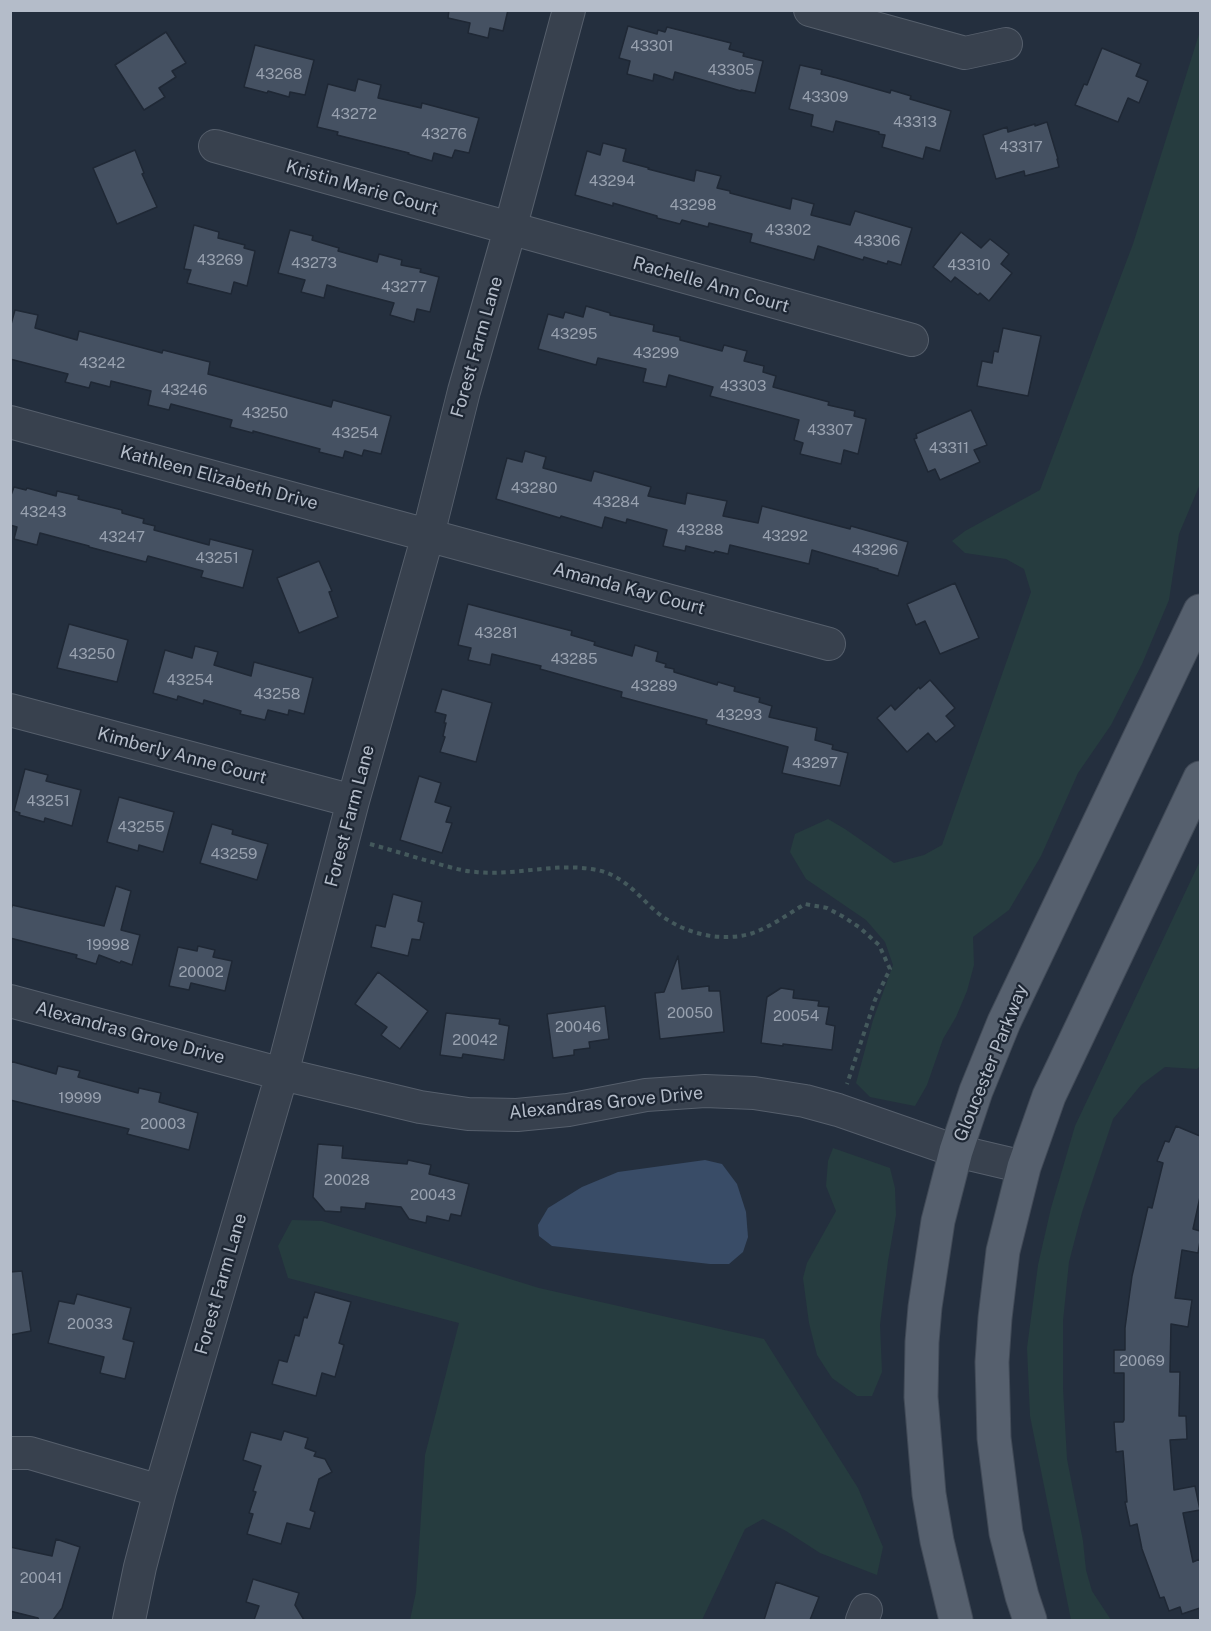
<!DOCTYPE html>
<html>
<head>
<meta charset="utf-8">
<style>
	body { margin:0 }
	#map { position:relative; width:1211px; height:1631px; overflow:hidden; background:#242f3e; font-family:"Public Sans",sans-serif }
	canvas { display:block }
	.frame { position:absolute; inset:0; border:12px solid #b4bcc9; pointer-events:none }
</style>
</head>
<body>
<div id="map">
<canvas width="1211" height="1631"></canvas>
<div class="frame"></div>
</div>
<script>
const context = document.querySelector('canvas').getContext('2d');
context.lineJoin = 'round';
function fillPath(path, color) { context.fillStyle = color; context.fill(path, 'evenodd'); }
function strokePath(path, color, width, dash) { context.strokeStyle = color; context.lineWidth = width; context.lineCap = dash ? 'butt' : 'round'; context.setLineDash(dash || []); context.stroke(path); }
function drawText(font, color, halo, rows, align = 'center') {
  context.font = font + ' "Public Sans",sans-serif'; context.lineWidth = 4.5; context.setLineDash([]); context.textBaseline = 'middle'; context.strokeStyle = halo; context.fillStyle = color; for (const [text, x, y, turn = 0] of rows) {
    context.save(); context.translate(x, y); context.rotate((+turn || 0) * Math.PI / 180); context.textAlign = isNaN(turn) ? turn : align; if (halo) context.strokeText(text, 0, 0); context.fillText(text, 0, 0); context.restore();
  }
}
const green = new Path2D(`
	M1200 31V484L1179 534 1169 600 1142 664 1111 725 1078 773 1041 856 1009 910 973 937 974 965 967 991 956 1017 943 1039 927 1085 915 1106 870 1097 856 1083 873 1020 893 965 885 942 866 920 806 879 790 852 795 834 828 819 845 829 894 863 924 855 942 845 1031 592 1024 569 1006 559 965 553 952 541 965 531 1040 490 1133 244Z
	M1200 861V1066L1197 1069 1165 1067 1141 1085 1113 1119 1082 1212 1069 1262 1063 1321V1388L1067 1459 1083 1541 1086 1570 1092 1591 1111 1620H1071L1030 1416 1027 1348 1038 1265 1051 1208 1075 1126Z
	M833 1148 890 1168 895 1188 896 1215 888 1261 880 1325 882 1372 872 1396H857L832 1378 817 1355 809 1323 803 1278 807 1263 836 1211 826 1186 828 1161Z
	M292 1220 322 1221 539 1288 764 1339 858 1488 883 1547 877 1575 820 1553 786 1531 763 1519 745 1529 702 1620H410L416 1592 425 1455 459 1323 288 1278 278 1246Z`);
const water = new Path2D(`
	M705 1160 722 1164 737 1184 746 1212 748 1237 743 1252 729 1264H710L552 1246 539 1236 538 1225 548 1208 582 1187 618 1172Z`);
const building = new Path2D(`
	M449 10H508L503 31 490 28 488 38 468 33 470 23 448 18Z
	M628 26 657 34 658 30 665 32 667 27 731 43 729 49 744 53 743 56 763 61 755 93 741 90V91L675 72 673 80 654 74 653 81 627 74 630 61 619 58Z
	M166 32 186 63 172 71 176 77 159 88 165 97 144 110 115 65Z
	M255 45 314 60 305 95 290 92 289 97 268 91 267 93 244 87Z
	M1102 48 1141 64 1136 76 1148 81 1139 103 1128 98 1118 122 1075 105 1084 84 1087 85Z
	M800 65 822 70 821 74 837 78 890 93 891 90 911 96 910 99 951 111 940 151 926 147 923 159 882 147 885 135 879 134V132L836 121 833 132 811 126 813 115 789 109Z
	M358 79 381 85 378 98 421 108 422 103 479 118 469 153 455 150 452 158 434 153 432 161 408 154 409 153 337 135 338 132 317 127 328 84 355 91Z
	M1047 122 1058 159H1057L1059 167 1025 176 1024 171 996 179 983 135 1007 127 1008 132 1035 124V126Z
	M603 143 626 149 623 161 649 168 648 169 694 181 696 170 721 176 717 188 730 191V193L790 209 792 198 814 204 811 215 850 225 855 211 912 228 901 265 888 261 887 264 864 257 863 260 818 246 814 260 750 242 752 234 709 223 708 227 682 220 680 224 657 218V216L613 203V206L575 195 587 151 600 155Z
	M135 150 144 173 142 174 157 207 117 224 93 168Z
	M194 225 219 232 218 238 245 245 244 248 255 251 247 286 234 282 231 294 187 283 191 270 184 269Z
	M290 230 313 236 312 240 339 248 338 251 377 262 379 254 402 260 401 265 421 269 420 272 439 277 430 312 417 309 414 322 390 315 394 303 341 289 327 285 324 298 301 292 305 280 278 273Z
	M961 232 981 248 990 239 1009 254 1001 264 1012 273 989 301 980 293 978 295 955 277 951 282 933 267Z
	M586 306 610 313V315L654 325 653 331 680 337V340L722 351 724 345 747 351 744 361 764 366 763 372 776 376 773 387 829 402 828 405 855 411 854 416 866 419 858 454 844 450 841 464 800 454 803 443 794 440 799 420 710 396 713 387 669 375 666 387 643 382 646 369 598 358 596 365 538 349 548 314 563 318 565 312 583 317Z
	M15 310 38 315 35 328 77 340 79 331 162 353 163 350 210 362 208 374 331 407 333 400 391 416 381 454 364 450 362 456 345 451 343 458 319 452 320 449 253 431V433L230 427 232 420 171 404 169 410 148 405 151 391 111 381 110 387 91 382 89 388 65 382 68 374 10 359V328Z
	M1003 328 1041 336 1028 396 977 386 982 361 992 363 994 351 998 352Z
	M971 410 987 445 974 450 980 462 940 480 935 469 928 472 914 439 917 438 916 434Z
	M525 451 546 457 543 468 591 481 594 471 651 487 648 496 685 504 687 493 727 501 723 516 758 523 762 506 850 529 851 526 908 542 898 576 878 570V569L812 550 809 564 730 545 728 554 715 551 714 553 686 546 685 551 663 546 667 530 627 519 626 523 605 517 602 528 561 516 560 518 496 499 507 458 522 462Z
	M14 487 26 490 27 488 56 496 57 491 79 496 78 499 122 510V513L144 519 143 523 155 526 154 530 209 545 210 539 253 550 243 588 201 577 203 571 148 556 146 562 89 547V546L40 533 37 545 14 539 17 527 10 525V498Z
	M319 561 332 591 329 592 338 617 299 633 277 578Z
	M955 583 979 638 940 654 925 621 916 625 907 604Z
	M468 604 572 631 571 635 595 642 594 645 632 656 635 645 658 652 656 661 666 664 665 667 674 669V672L717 685 718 682 735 687 734 691 760 698 759 702 772 706 769 717 817 728 815 740 833 745 832 749 848 753 840 786 782 773 788 747 706 724 707 720 621 697 622 692 540 669 541 666 492 654 490 665 468 660 471 648 458 645Z
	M69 624 128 640 117 682 57 668Z
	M195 646 218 652 214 665 251 676 254 662 313 678 304 714 289 710 288 715 268 710 265 720 240 714 241 711 204 700 203 704 178 696 177 700 153 693 165 650 192 658Z
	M930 680 955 708 946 716 955 726 936 742 928 733 907 752 877 718 891 705 895 710 919 687 920 689Z
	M442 689 492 703 476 762 440 752 445 737 443 736 446 723H444L446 715 435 712Z
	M25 769 48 775 46 781 81 790 72 826 45 818 44 822 19 815 20 813 14 811Z
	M419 776 441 783 435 802 451 807 446 822 452 823 442 853 400 840Z
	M119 797 174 812 163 852 139 845 138 851 107 842Z
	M212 824 233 830 232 834 268 844 257 880 200 863Z
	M116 886 131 891 121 930 140 935 132 965 121 961 120 963 99 955 96 964 76 958 77 955 10 938V906L12 907V905L104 926Z
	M393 894 422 902 418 921 424 923 420 940 412 939 408 956 371 947 376 925 385 927Z
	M198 946 215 950 213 957 232 961 225 991 191 983 189 990 169 986 178 947 197 951Z
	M678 956 682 989 709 986V991H720L724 1032 660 1039 655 993 664 992Z
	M378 972 428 1011 400 1049 381 1035 387 1027 355 1004Z
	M781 988 794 990 793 998 819 1001 818 1006 829 1007 826 1024 835 1026 832 1050 783 1044V1046L761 1043 767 997Z
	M605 1006 609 1039 589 1042 590 1048 574 1050V1055L553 1058 547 1014Z
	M446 1013 500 1019 499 1024 509 1026 504 1060 463 1054 462 1058 440 1055Z
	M10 1061 56 1074 58 1066 80 1071 78 1077 138 1093 139 1088 161 1093 159 1102 198 1113 189 1150 127 1134 129 1129 10 1100Z
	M1176 1126 1200 1136V1197L1193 1229 1200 1231V1241L1198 1253 1182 1250 1175 1298 1192 1300 1188 1327 1171 1324 1170 1372H1180L1179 1416H1186L1187 1439 1170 1440 1174 1490 1195 1486 1200 1510 1183 1513 1193 1562 1200 1559V1608L1182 1614 1180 1607 1169 1611 1164 1597 1160 1598 1142 1549 1137 1524 1130 1526 1125 1502H1127L1123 1451 1116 1452 1114 1422H1123L1124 1420V1373H1114V1350H1125V1328L1132 1276 1148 1207 1152 1208 1163 1163 1157 1161 1165 1141 1169 1142Z
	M318 1144 343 1146 342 1158 407 1164 408 1160 431 1165 429 1174 469 1184 461 1216 451 1214 449 1221 427 1216 426 1223 409 1219 401 1207 366 1203 365 1209 341 1207V1212L325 1211 313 1197Z
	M22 1271 31 1331 10 1335V1272Z
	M315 1292 351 1302 339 1343 344 1345 335 1377 322 1373 316 1396 272 1384 279 1360 287 1362 295 1335 299 1336 304 1317 307 1318Z
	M77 1294 131 1308 123 1339 134 1342 125 1379 100 1373 104 1357 48 1343 59 1301 74 1304Z
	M284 1431 308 1438 305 1448 316 1452 314 1456 325 1459 332 1472 319 1479 310 1510 315 1512 310 1529 287 1523 281 1544 247 1534 253 1514 249 1513 256 1492 253 1491 261 1466 243 1460 251 1432 281 1440Z
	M56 1539 80 1547 62 1608 53 1620H39L38 1618 10 1611V1547L52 1556Z
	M253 1579 299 1593 295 1605 304 1620H254L259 1606 246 1602Z
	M776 1582 819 1597 810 1620H764Z`);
const path = new Path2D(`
	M370 844C391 850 411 856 432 862 446 866 461 871 476 872 515 876 553 863 591 869 617 872 633 889 651 907 677 932 719 944 753 933 772 926 788 914 805 904L827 908 842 916 859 927 879 945 890 969 875 1000 847 1084`);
const minor = new Path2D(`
	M810 10 965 53 1006 44
	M215 146 912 340
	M10 422 829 644
	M10 710 353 801
	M10 1001 282 1074 420 1107 468 1114 517 1115 568 1110 646 1095 705 1091 754 1093 805 1101 838 1110 956 1151 1024 1167
	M10 1453H30L160 1491
	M129 1620 140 1567 160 1491 282 1074 353 801 428 535 464 391 510 229 569 10
	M862 1620 866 1610`);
const major = new Path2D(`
	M956 1620 937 1541 929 1494 921 1397 922 1342 925 1307 938 1221 956 1151 976 1091 1004 1022 1200 611
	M1030 1620 1022 1596 1006 1533 994 1438 992 1362 995 1318 1003 1251 1024 1167 1049 1096 1200 778`);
const numberNames = [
	["43301",652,46],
	["43305",731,70],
	["43268",279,74],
	["43309",825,97],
	["43272",354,114],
	["43313",915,122],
	["43276",444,134],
	["43317",1021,147],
	["43294",612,181],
	["43298",693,205],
	["43302",788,230],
	["43306",877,241],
	["43269",220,260],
	["43273",314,263],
	["43310",969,265],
	["43277",404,287],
	["43295",574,334],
	["43299",656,353],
	["43242",102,363],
	["43303",743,386],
	["43246",184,390],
	["43250",265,413],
	["43307",830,430],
	["43254",355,433],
	["43311",949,448],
	["43280",534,488],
	["43284",616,502],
	["43243",43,512],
	["43288",700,530],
	["43292",785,536],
	["43247",122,537],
	["43296",875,550],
	["43251",217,558],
	["43281",496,633],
	["43250",92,654],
	["43285",574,659],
	["43254",190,680],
	["43289",654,686],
	["43258",277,694],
	["43293",739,715],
	["43297",815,763],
	["43251",48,801],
	["43255",141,827],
	["43259",234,854],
	["19998",108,945],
	["20002",201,972],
	["20050",690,1013],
	["20054",796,1016],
	["20046",578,1027],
	["20042",475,1040],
	["19999",80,1098],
	["20003",163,1124],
	["20028",347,1180],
	["20043",433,1195],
	["20033",90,1324],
	["20069",1142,1361],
	["20041",41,1578]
];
const streetNames = [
	["Kristin Marie Court",362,188,16],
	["Rachelle Ann Court",711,285,16],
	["Forest Farm Lane",477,347,-74],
	["Kathleen Elizabeth Drive",219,478,15],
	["Amanda Kay Court",629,589,15],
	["Kimberly Anne Court",182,756,15],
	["Forest Farm Lane",350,816,-75],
	["Alexandras Grove Drive",130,1033,15],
	["Gloucester Parkway",991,1063,-68],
	["Alexandras Grove Drive",606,1103,-6],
	["Forest Farm Lane",221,1284,-74]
];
fillPath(green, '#263c3f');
fillPath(water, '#394c67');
fillPath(building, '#455162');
strokePath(building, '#1f2835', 1.5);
strokePath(minor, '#565f6c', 34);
strokePath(major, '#414a57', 35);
strokePath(path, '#44595c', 4, [4.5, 4.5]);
strokePath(minor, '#38414e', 32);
strokePath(major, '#56606e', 33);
drawText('15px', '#98a1af', null, numberNames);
drawText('18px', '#b4bcc9', '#1d2633', streetNames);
</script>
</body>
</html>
